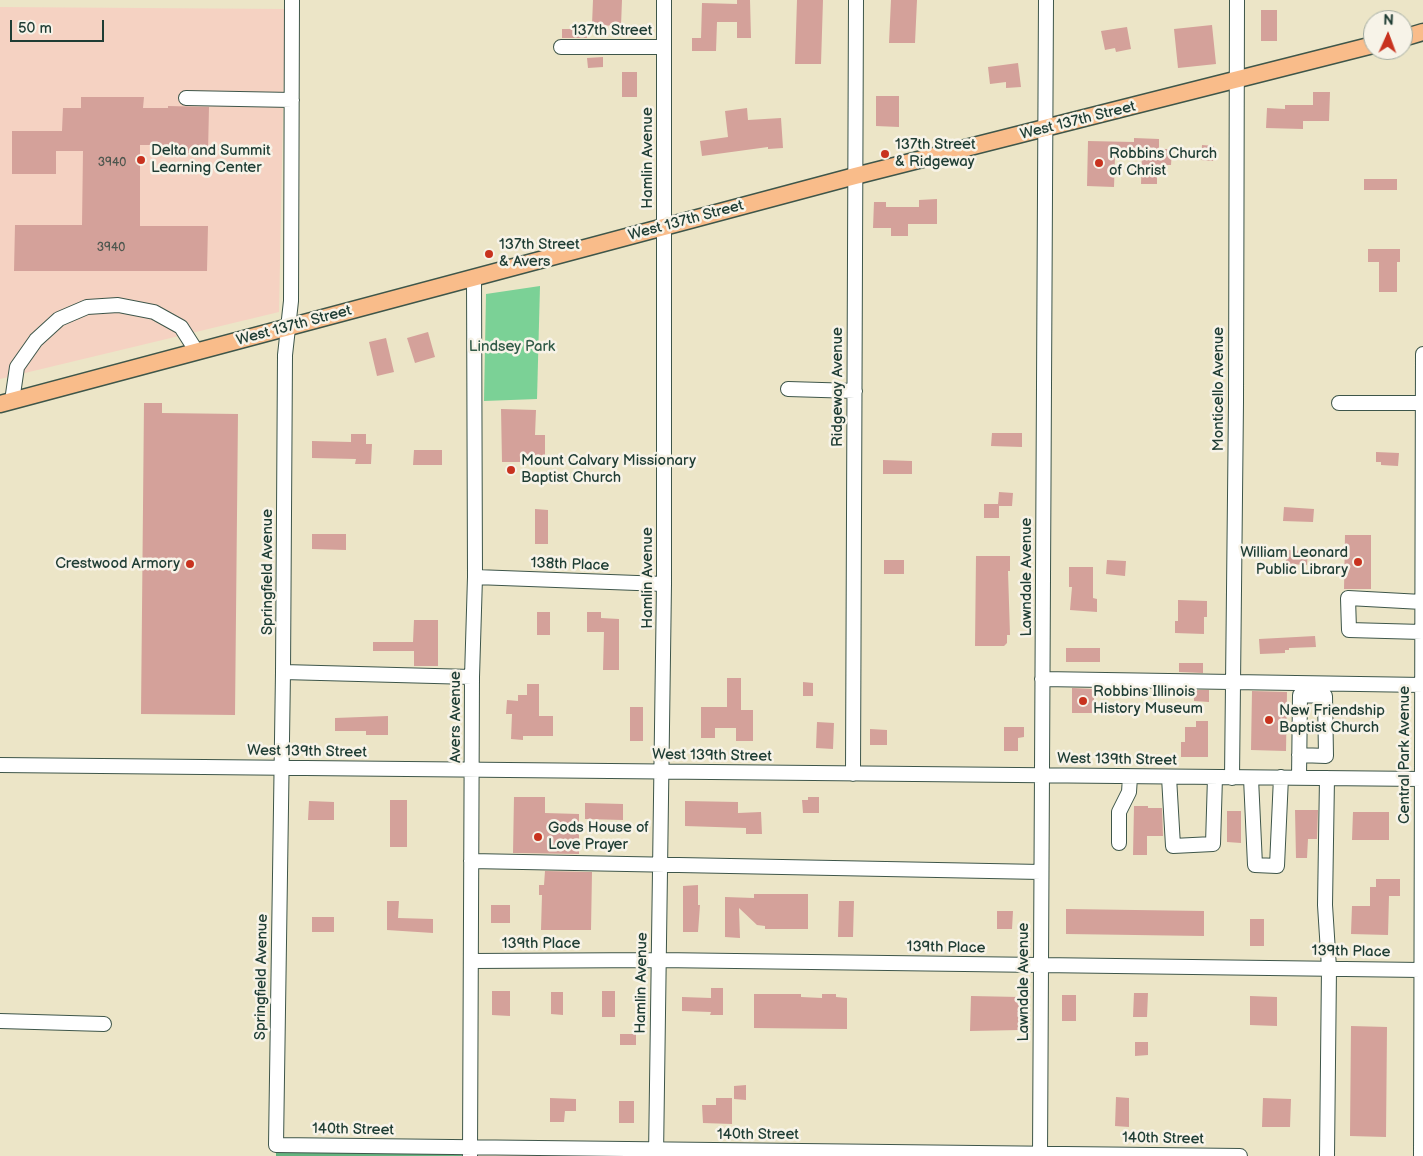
<!DOCTYPE html>
<html>
<head>
<meta charset="utf-8">
<style>
	body { margin:0 }
	#map { position:relative; width:1423px; height:1156px; overflow:hidden; background:#ece5c7; font-family:"Balsamiq Sans",sans-serif }
	canvas { display:block }
	.north { position:absolute; left:1363px; top:10px; width:50px; height:50px; box-sizing:border-box; background:#f7f3e8; border:1px solid #a1aaa0; border-radius:50%; rotate:2deg; font-size:14px; font-weight:700; line-height:20px; text-align:center; color:#1f3d34 }
	.north::after { content:''; display:block; margin:auto; width:18px; height:22px; background:#c8321e; clip-path:polygon(50% 0,100% 100%,50% 72%,0 100%) }
	.scale { position:absolute; left:10px; top:20px; width:94px; height:22px; box-sizing:border-box; border:2px solid #1f3d34; border-top:0; padding-left:6px; font-size:15px; line-height:18px; white-space:nowrap; color:#1f3d34; -webkit-text-stroke:4px #f7f3e8; paint-order:stroke }
</style>
</head>
<body>
<div id="map">
<canvas width="1423" height="1156"></canvas>
<div class="north">N</div>
<div class="scale">50 m</div>
</div>
<script>
const context = document.querySelector('canvas').getContext('2d');
context.lineJoin = 'round';
function fillPath(path, color) { context.fillStyle = color; context.fill(path, 'evenodd'); }
function strokePath(path, color, width, dash) { context.strokeStyle = color; context.lineWidth = width; context.lineCap = dash ? 'butt' : 'round'; context.setLineDash(dash || []); context.stroke(path); }
function drawText(font, color, halo, rows, align = 'center') {
  context.font = font + ' "Balsamiq Sans",sans-serif'; context.lineWidth = 5; context.setLineDash([]); context.textBaseline = 'middle'; context.strokeStyle = halo; context.fillStyle = color; for (const [text, x, y, turn = 0] of rows) {
    context.save(); context.translate(x, y); context.rotate((+turn || 0) * Math.PI / 180); context.textAlign = isNaN(turn) ? turn : align; if (halo) context.strokeText(text, 0, 0); context.fillText(text, 0, 0); context.restore();
  }
}
const built = new Path2D(`
	M0 7 285 9 279 312 0 379Z`);
const green = new Path2D(`
	M540 286 537 399 484 401 486 294Z`);
const forest = new Path2D(`
	M276 1145 470 1147V1156H276Z`);
const building = new Path2D(`
	M593 0H622L621 26 592 25Z
	M737 0H750L751 38H737V22H717L716 51H692V38H701L702 3 737 4Z
	M797 0H823L821 64H795Z
	M891 0H917L915 43H889Z
	M1261 10H1277V41H1261Z
	M1212 25 1216 64 1178 68 1174 29Z
	M1127 27 1131 49 1116 52 1115 48 1105 50 1101 31Z
	M562 29H587V38H562Z
	M603 57V67L588 68 587 58Z
	M1018 63 1021 87 1006 88V82L990 84 988 67Z
	M622 72H637V97H622Z
	M1313 92H1330L1329 121H1303V129L1266 128 1267 108 1285 109V105H1313Z
	M876 96H899V127L876 126Z
	M81 97H144L143 108H168V106L209 107 208 153H160V145H140V226H208L207 271H14L15 225H82L83 151H56V174H12V131H62L63 108H81Z
	M747 108 748 120 781 118 783 148 768 149V147L702 156 700 141 728 137 725 111Z
	M1134 138 1159 139V149H1172L1171 165H1157V184H1141L1142 153 1123 152V156H1115L1114 187 1087 186 1088 141 1134 142Z
	M1202 145 1214 146 1213 161 1201 160Z
	M1364 179H1397V190H1364Z
	M937 199V224H908V236H891V228H873L874 202H886V207H919V200Z
	M1368 249H1400V262H1397V292H1379V262H1368Z
	M428 332 435 357 415 363 407 338Z
	M386 338 394 372 377 376 369 342Z
	M144 403H162V413L238 414 235 715 141 714Z
	M501 409 536 410 535 435H545V462H502Z
	M992 433H1022V447L991 446Z
	M351 434H366V444H372L371 464H355L356 459 312 458V441L351 442Z
	M414 450H442V465H413Z
	M1376 452 1399 453 1398 466 1381 465V462H1376Z
	M883 460 912 461V474H883Z
	M999 492 1013 493 1012 506H999V518H984V504H998Z
	M1284 507 1314 509 1313 522 1283 521Z
	M535 509 548 510V544H535Z
	M312 534H346V550L312 549Z
	M1345 535H1371V589H1344Z
	M1287 550 1308 551 1307 565 1286 564Z
	M976 556H1010V571H1008L1010 635H1007V643L1004 646H975Z
	M884 560H904V574H884Z
	M1107 560 1126 561 1125 576 1106 574Z
	M1069 567H1093V598L1097 599V612L1070 610 1072 587H1069Z
	M1178 600 1207 601V617H1204V634L1175 633V621H1178Z
	M537 612H550V635H537Z
	M587 612H601V618L619 619V670H603L604 632H587Z
	M414 620H438V666H414V651H373V642H413Z
	M1315 636 1316 647 1289 648V650H1285V653L1260 654 1259 639Z
	M1066 648H1100V662H1066Z
	M1179 663H1203V673L1179 672Z
	M727 678H741V710H753V741H736V728H715V738H701V707H727Z
	M803 682 813 683V696H803Z
	M527 684H539V716H553V736H523V740L511 739 512 714H506L507 700 518 701V695H527Z
	M1072 688 1094 689V713H1072Z
	M1194 690H1209V702L1194 701Z
	M1252 691 1287 692 1286 751 1251 750Z
	M630 707H643V741H630Z
	M388 716V735H366V731H335V718Z
	M1196 721H1208V757H1181V742H1185V727H1196Z
	M817 722 834 723 833 749 816 748Z
	M1004 727H1024V737L1018 738V751H1004Z
	M870 729 887 730V745H870Z
	M514 797H545V813L579 814V854L513 853Z
	M808 797H819V813H803L802 800H808Z
	M390 800H407V847H390Z
	M309 801 334 802V820H308Z
	M685 801 738 802V813L761 812 762 834H746V828L685 826Z
	M585 803 623 804V820L585 819Z
	M1134 806H1148V808H1162L1163 836H1147V855H1133Z
	M1295 810H1318L1317 839H1308L1307 858H1296Z
	M1227 811H1241V843L1227 842Z
	M1353 812H1389V840H1352Z
	M545 871 592 872 591 930H541L542 895H539V885H544Z
	M1376 879H1400V896H1389L1388 935 1351 934 1352 906H1370V887H1376Z
	M698 885V905H700L698 932H683V886Z
	M754 894H808V929H765V926L757 925 739 908 740 938 725 937V897L754 898Z
	M387 901H399L398 918 433 919V933L387 930Z
	M839 901H854L853 937H838Z
	M491 905H510V923H491Z
	M1066 909 1204 911V936L1066 934Z
	M997 911H1013L1012 929H997Z
	M312 917H334V932H312Z
	M1250 919H1264V946H1250Z
	M711 988H723V1015H710L711 1012 682 1011V997L711 998Z
	M492 991H510V1016L492 1015Z
	M602 991H615V1017H602Z
	M551 992H563V1015L551 1014Z
	M1134 993H1148L1147 1017H1133Z
	M754 994H801V997L822 998V994H836V997L847 998V1029L754 1028Z
	M1062 995H1076V1021H1062Z
	M971 996 1019 997V1030L970 1031Z
	M1250 996 1277 997V1026L1250 1025Z
	M1351 1026 1387 1027 1386 1137 1350 1136Z
	M620 1034H636V1045H620Z
	M1135 1042H1148V1055L1135 1056Z
	M746 1085V1100L734 1099V1086Z
	M1116 1097 1129 1098V1127L1115 1126Z
	M550 1098 576 1099V1111H565L564 1122H550Z
	M716 1098H732V1124L703 1123 702 1105H716Z
	M1263 1098 1291 1099 1290 1127H1262Z
	M619 1101H634V1123H619Z`);
const minor = new Path2D(`
	M292 0 291 301 285 355 283 672 276 1145 1240 1156
	M561 47H664
	M186 98 292 100
	M788 389 855 391
	M12 401 17 367 36 340 59 319 87 307 118 305 154 312 181 327 197 352
	M1339 403H1423
	M475 577 664 584
	M1422 632 1349 630 1348 598 1422 602
	M283 672 472 677
	M1042 679 1423 685
	M0 765 1423 779
	M853 774 856 0
	M1169 777 1173 846 1213 844 1215 777
	M1232 778 1236 402 1237 0
	M1251 778 1255 865 1277 866 1281 777
	M1299 778 1300 695 1325 696 1326 756 1299 755
	M1119 843V812L1129 792 1130 777
	M471 861 1041 872
	M471 961 659 960 1421 970
	M0 1021 104 1024
	M1040 1154 1046 0
	M470 1155 472 677 475 577 474 278
	M656 1156 664 584V0
	M1327 1156 1329 968 1325 905 1327 778
	M1421 1156 1423 354`);
const major = new Path2D(`
	M1403 38 1423 32
	M0 404 855 176 1373 45`);
const markers = [
	[885,154,5,"#c8321e"],
	[141,160,5,"#c8321e"],
	[1099,163,5,"#c8321e"],
	[489,254,5,"#c8321e"],
	[511,470,5,"#c8321e"],
	[1358,562,5,"#c8321e"],
	[190,564,5,"#c8321e"],
	[1083,701,5,"#c8321e"],
	[1269,720,5,"#c8321e"],
	[538,837,5,"#c8321e"]
];
const numberNames = [
	["3940",112,163],
	["3940",111,248]
];
const streetNames = [
	["137th Street",612,31],
	["West 137th Street",1078,121,-14],
	["Hamlin Avenue",648,158,-90],
	["West 137th Street",686,221,-15],
	["West 137th Street",294,326,-15],
	["Ridgeway Avenue",838,387,-90],
	["Monticello Avenue",1219,389,-90],
	["138th Place",570,565,2],
	["Springfield Avenue",268,572,-90],
	["Lawndale Avenue",1027,577,-90],
	["Hamlin Avenue",648,578,-90],
	["Avers Avenue",456,717,-90],
	["West 139th Street",307,752,1],
	["Central Park Avenue",1405,755,-90],
	["West 139th Street",712,756,1],
	["West 139th Street",1117,760,1],
	["139th Place",541,944],
	["139th Place",946,948,1],
	["139th Place",1351,952,1],
	["Springfield Avenue",262,977,-89],
	["Lawndale Avenue",1024,982,-90],
	["Hamlin Avenue",642,983,-89],
	["140th Street",353,1130,1],
	["140th Street",758,1135],
	["140th Street",1163,1139,1]
];
const poiNames = [
	["137th Street",895,145],
	["& Ridgeway",895,162],
	["Delta and Summit",151,151],
	["Learning Center",151,168],
	["Robbins Church",1109,154],
	["of Christ",1109,171],
	["137th Street",499,245],
	["& Avers",499,262],
	["Mount Calvary Missionary",521,461],
	["Baptist Church",521,478],
	["William Leonard",1348,553,"right"],
	["Public Library",1348,570,"right"],
	["Crestwood Armory",180,564,"right"],
	["Robbins Illinois",1093,692],
	["History Museum",1093,709],
	["New Friendship",1279,711],
	["Baptist Church",1279,728],
	["Gods House of",548,828],
	["Love Prayer",548,845]
];
const parkNames = [
	["Lindsey Park",512,347]
];
fillPath(built, '#f5d2c2');
fillPath(green, '#7bd196');
fillPath(forest, '#64b37f');
fillPath(building, '#d4a19a');
strokePath(minor, '#3e564a', 16);
strokePath(major, '#3e564a', 19);
strokePath(minor, '#fff', 14);
strokePath(major, '#f9bc8a', 16);
for (const [x, y, r, color] of markers) { const dot = new Path2D(); dot.arc(x, y, r, 0, 2 * Math.PI); context.fillStyle = color; context.fill(dot); strokePath(dot, '#f7f3e8', 2); }
drawText('12px', '#4c564e', null, numberNames);
drawText('15px', '#1f3d34', '#f7f3e8', streetNames);
drawText('15px', '#1f3d34', '#f7f3e8', poiNames, 'left');
drawText('15px', '#315b48', '#f7f3e8', parkNames);
</script>
</body>
</html>
